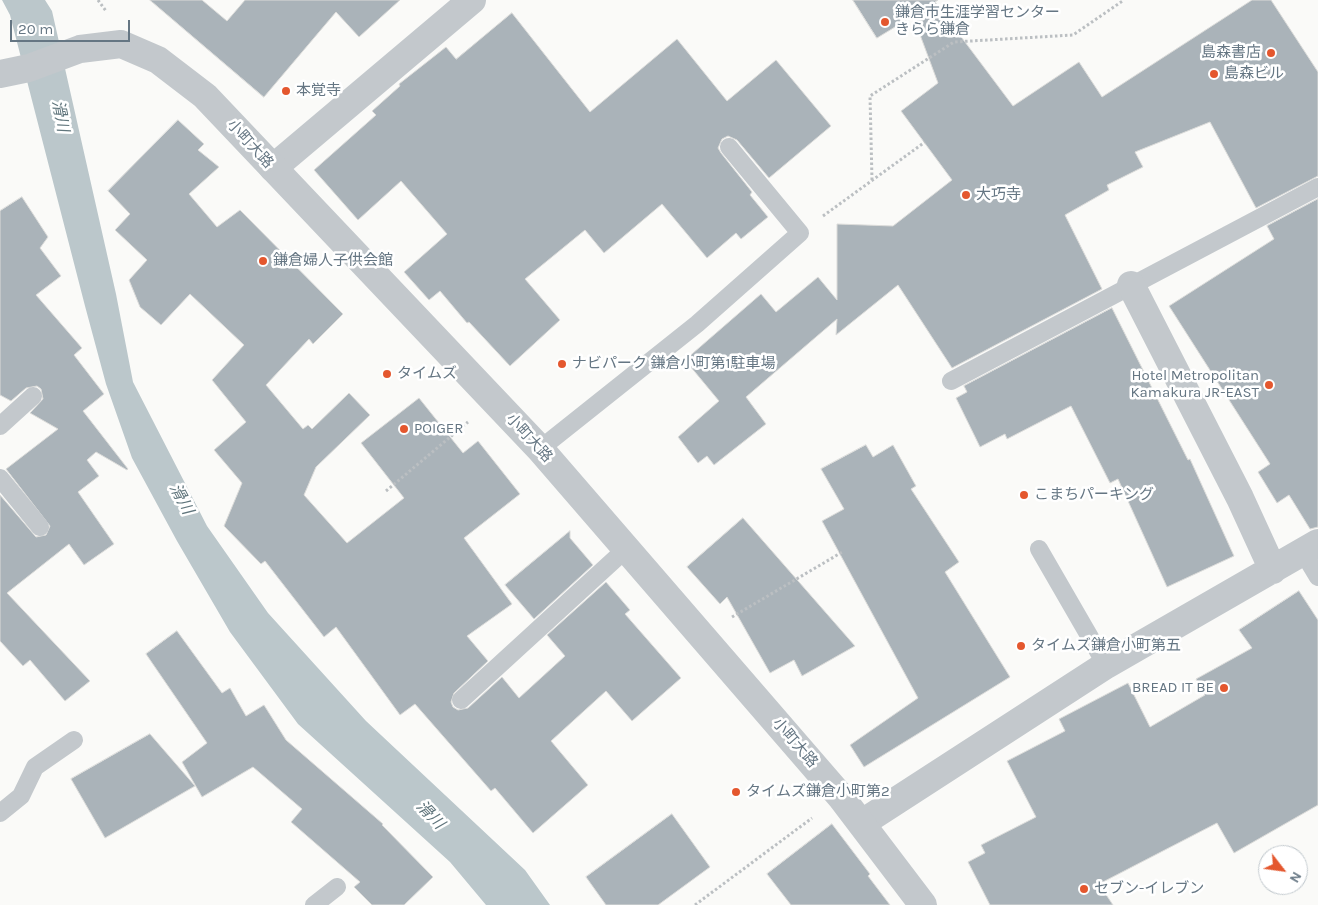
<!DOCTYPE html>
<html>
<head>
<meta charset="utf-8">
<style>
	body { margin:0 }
	#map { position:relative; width:1318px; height:905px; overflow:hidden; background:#fafaf8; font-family:Karla,sans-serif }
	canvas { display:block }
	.north { position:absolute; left:1258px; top:845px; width:50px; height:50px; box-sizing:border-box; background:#fff; border:1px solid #c1c8cd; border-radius:50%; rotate:120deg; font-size:14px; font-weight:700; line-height:20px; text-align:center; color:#657683 }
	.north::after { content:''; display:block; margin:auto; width:18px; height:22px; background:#e4572e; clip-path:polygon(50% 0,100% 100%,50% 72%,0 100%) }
	.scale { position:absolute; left:10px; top:20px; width:120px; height:22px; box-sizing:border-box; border:2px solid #657683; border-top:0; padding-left:6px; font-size:15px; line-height:18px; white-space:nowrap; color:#657683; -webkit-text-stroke:4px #fff; paint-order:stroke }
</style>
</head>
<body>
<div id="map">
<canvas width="1318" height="905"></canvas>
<div class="north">N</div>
<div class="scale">20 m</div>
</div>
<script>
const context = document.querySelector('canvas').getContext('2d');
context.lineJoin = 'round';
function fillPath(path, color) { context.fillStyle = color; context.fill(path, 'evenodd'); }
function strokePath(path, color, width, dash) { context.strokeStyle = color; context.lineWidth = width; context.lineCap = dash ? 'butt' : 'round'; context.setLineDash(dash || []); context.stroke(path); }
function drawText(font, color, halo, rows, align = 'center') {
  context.font = font + ' Karla,"Noto Sans JP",sans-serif'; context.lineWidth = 5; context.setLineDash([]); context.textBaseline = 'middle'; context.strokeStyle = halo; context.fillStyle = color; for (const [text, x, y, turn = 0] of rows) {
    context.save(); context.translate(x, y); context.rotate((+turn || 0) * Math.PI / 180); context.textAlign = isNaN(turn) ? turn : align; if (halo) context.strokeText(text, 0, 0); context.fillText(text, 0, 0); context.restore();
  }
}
const water = new Path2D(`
	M2 0H45L52 11 116 294 133 382 207 526 268 613 366 721 525 870 550 905H486L450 862 298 724 230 632 177 541 132 458 106 384 85 306 10 15Z`);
const building = new Path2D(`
	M150 0H202L227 21 245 0H400L359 37 336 12 264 97Z
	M853 0H938L935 2 1013 106 1079 62 1102 97 1252 0H1271L1318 72V176L1256 208 1210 122 1135 152 1143 167 1107 185 1109 190 1065 215 1102 289 952 368 898 285 836 335 837 319 746 397 766 424 714 465 707 456 698 463 678 437 719 401 685 360 761 294 776 312 818 277 837 300V224L893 226 952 180 901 111 938 83 913 16 877 38Z
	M512 13 590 112 677 39 727 101 776 60 831 126 769 178 737 140 728 136 722 139 718 148 721 153 752 192 750 195 768 217 741 239 736 233 707 258 662 204 604 253 585 230 525 279 560 320 510 366 469 322 467 323 440 291 429 300 404 272 447 234 401 181 358 220 314 170 376 115 372 111 400 86 399 84 446 47 456 59Z
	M178 120 204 144 198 150 219 167 189 194 217 227 240 210 343 314 313 344 309 339 266 385 303 429 308 425 312 429 349 393 370 415 316 467 304 495 347 543 404 498 361 443 419 398 463 453 478 441 520 494 464 538 512 604 467 636 488 661 454 693 451 702 453 707 458 710 468 708 502 677 519 698 565 656 547 635 606 582 630 610 625 614 681 678 632 721 606 691 551 741 588 785 533 833 495 788 491 791 415 704 400 715 336 627 324 637 265 561 261 564 224 526 242 483 214 450 246 422 212 380 244 345 190 294 161 325 140 307 129 280 147 260 115 230 130 214 108 191Z
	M22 197 48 237 40 248 61 276 36 295 82 348 74 355 104 394 83 411 128 469 127 470 96 452 87 460 99 476 78 492 114 544 84 565 69 544 7 593 90 681 65 701 30 660 23 666 0 641V495L36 537 46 535 50 526 6 469 58 429 30 413 43 399 41 389 37 386 26 388 11 401 0 395V211Z
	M1318 199V527L1310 529 1289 495 1277 503 1258 472 1270 464 1169 306 1274 239 1267 226Z
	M1112 308 1188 460 1190 459 1234 556 1167 587 1118 479 1110 483 1071 406 1007 439 1005 434 980 447 956 398 967 392 964 386Z
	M866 445 873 457 893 445 916 486 911 489 959 562 945 572 1010 677 864 767 850 745 918 698 822 521 844 509 821 469Z
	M743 518 855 646 802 676 794 660 770 673 727 597 720 604 687 567Z
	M570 531V538L593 565 534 619 505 585Z
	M1299 591 1318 620V805L1234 853 1217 823 1099 884 1113 905H990L968 862 985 853 981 845 1036 817 1007 761 1065 731 1059 719 1128 683 1150 727 1205 695 1196 679 1252 648 1239 630Z
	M177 631 222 693 230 688 246 716 264 705 286 740 383 824 382 825 433 877 404 905H372L354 887 360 882 291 822 302 809 253 767 202 797 182 762 207 743 146 654Z
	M150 734 195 786 105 838 71 779Z
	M672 814 710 867 658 905H606L586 877Z
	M832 824 870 874 868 876 890 905H791L767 874Z`);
const path = new Path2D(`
	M98 0 106 11
	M872 180 870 96 954 42 1073 35 1124 0
	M823 216 925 142
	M386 491 468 422
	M732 617 844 551
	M695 905 812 818`);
const service = new Path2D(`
	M951 381 1318 187
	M0 426 33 396
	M540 449 697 324 800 233 729 147
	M0 478 40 527
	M1039 549 1106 665
	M1303 552 1318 577
	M461 700 626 549
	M0 813 21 796 35 767 74 740
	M314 905 337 887`);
const minor = new Path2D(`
	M273 168 472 0
	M1131 285 1240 498 1273 570
	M862 823 1106 665 1318 543`);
const tertiary = new Path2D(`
	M0 74 29 68 80 49 121 44 158 60 205 96 540 449 841 797 923 905`);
const markers = [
	[885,22,5,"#e4572e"],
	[1271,53,5,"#e4572e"],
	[1214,74,5,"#e4572e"],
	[286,91,5,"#e4572e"],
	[966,195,5,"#e4572e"],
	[263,261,5,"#e4572e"],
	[562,364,5,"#e4572e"],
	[387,374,5,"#e4572e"],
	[1269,385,5,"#e4572e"],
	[404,429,5,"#e4572e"],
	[1024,495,5,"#e4572e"],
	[1021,646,5,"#e4572e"],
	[1224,688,5,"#e4572e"],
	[736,792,5,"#e4572e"],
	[1084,889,5,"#e4572e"]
];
const poiNames = [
	["鎌倉市生涯学習センター",895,13],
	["きらら鎌倉",895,30],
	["島森書店",1261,53,"right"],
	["島森ビル",1224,74],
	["本覚寺",296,91],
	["大巧寺",976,195],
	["鎌倉婦人子供会館",273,261],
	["ナビパーク 鎌倉小町第1駐車場",572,364],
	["タイムズ",397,374],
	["Hotel Metropolitan",1259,376,"right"],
	["Kamakura JR-EAST",1259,393,"right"],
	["POIGER",414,429],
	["こまちパーキング",1034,495],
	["タイムズ鎌倉小町第五",1031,646],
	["BREAD IT BE",1214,688,"right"],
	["タイムズ鎌倉小町第2",746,792],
	["セブン-イレブン",1094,889]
];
const streetNames = [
	["小町大路",250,144,47],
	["小町大路",529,438,47],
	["小町大路",795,743,49]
];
const waterNames = [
	["滑川",60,116,79],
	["滑川",181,499,62],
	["滑川",430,815,46]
];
fillPath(water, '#bbc7cb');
fillPath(building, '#aab3b9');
strokePath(building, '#dcdcda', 1);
strokePath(path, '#bbbfc2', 3, [2.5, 2.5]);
strokePath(service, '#c3c8cc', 18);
strokePath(minor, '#c3c8cc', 28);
strokePath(tertiary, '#c3c8cc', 28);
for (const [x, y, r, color] of markers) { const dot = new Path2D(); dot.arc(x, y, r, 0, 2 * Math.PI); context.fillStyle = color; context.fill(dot); strokePath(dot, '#fff', 2); }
drawText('15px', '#657683', '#fff', poiNames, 'left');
drawText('15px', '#657683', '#fff', streetNames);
drawText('italic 16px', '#60757c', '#fff', waterNames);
</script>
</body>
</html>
